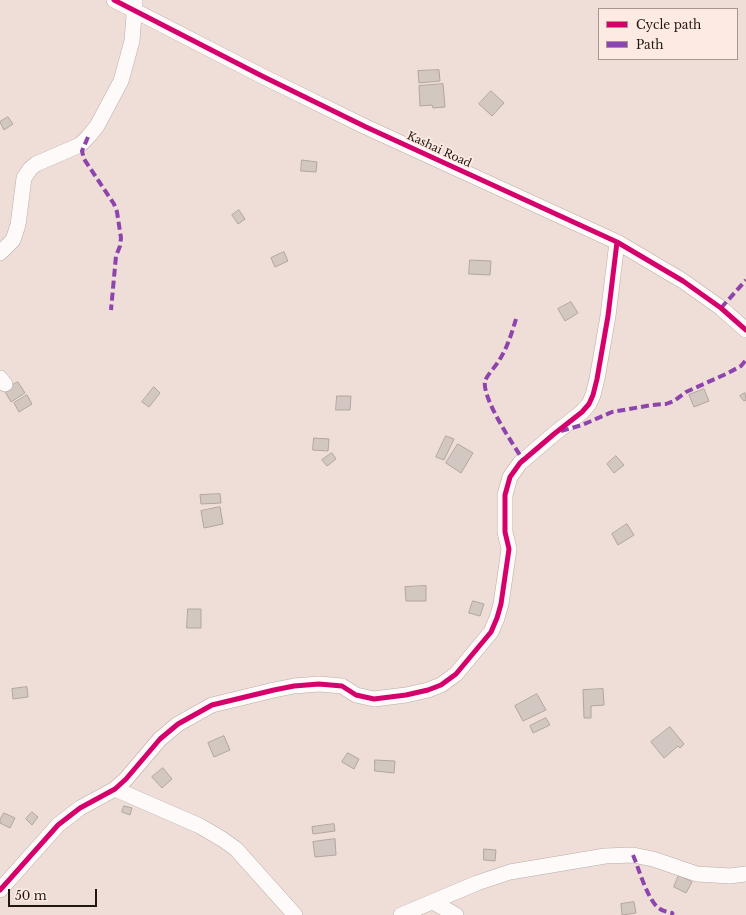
<!DOCTYPE html>
<html>
<head>
<meta charset="utf-8">
<style>
	body { margin:0 }
	#map { position:relative; width:746px; height:915px; overflow:hidden; background:#efded8; font-family:"Libre Baskerville",serif }
	canvas { display:block }
	.legend { position:absolute; left:598px; top:8px; width:140px; height:52px; box-sizing:border-box; background:#fdeae3; border:1px solid #a59690; margin:0; padding:5px 7px; list-style:none; font-size:12px; color:#211713 }
	.legend li { display:flex; align-items:center; gap:8px; height:20px }
	.legend b { width:20px; border:1px solid #a59690 }
	.scale { position:absolute; left:8px; top:889px; width:89px; height:18px; box-sizing:border-box; border:2px solid #211713; border-top:0; padding-left:5px; font-size:12px; line-height:14px; white-space:nowrap; color:#211713; -webkit-text-stroke:3px #fdeae3; paint-order:stroke }
</style>
</head>
<body>
<div id="map">
<canvas width="746" height="915"></canvas>
<ul class="legend">
<li><b style="height:5px;background:#d6006c"></b>Cycle path</li>
<li><b style="height:5px;background:#8e44ad"></b>Path</li>
</ul>
<div class="scale">50 m</div>
</div>
<script>
const context = document.querySelector('canvas').getContext('2d');
context.lineJoin = 'round';
function fillPath(path, color) { context.fillStyle = color; context.fill(path, 'evenodd'); }
function strokePath(path, color, width, dash) { context.strokeStyle = color; context.lineWidth = width; context.lineCap = dash ? 'butt' : 'round'; context.setLineDash(dash || []); context.stroke(path); }
function drawText(font, color, halo, rows, align = 'center') {
  context.font = font + ' "Libre Baskerville",serif'; context.lineWidth = 3.5; context.setLineDash([]); context.textBaseline = 'middle'; context.strokeStyle = halo; context.fillStyle = color; for (const [text, x, y, turn = 0] of rows) {
    context.save(); context.translate(x, y); context.rotate((+turn || 0) * Math.PI / 180); context.textAlign = isNaN(turn) ? turn : align; if (halo) context.strokeText(text, 0, 0); context.fillText(text, 0, 0); context.restore();
  }
}
const building = new Path2D(`
	M439 70 440 81 419 83 418 71Z
	M443 84 445 107 433 108 432 105 420 106 419 86Z
	M491 91 504 103 492 116 479 104Z
	M8 117 13 124 4 130 0 122Z
	M302 160 317 162 316 172 301 171Z
	M239 210 245 219 238 224 232 215Z
	M284 252 288 261 275 267 271 258Z
	M470 260 491 261 490 275 469 274Z
	M571 302 578 313 565 321 558 309Z
	M18 382 25 393 11 402 4 390Z
	M154 387 160 393 149 407 142 402Z
	M704 389 709 401 694 407 689 395Z
	M745 393 746 400 744 401 740 396Z
	M27 395 32 404 19 412 14 403Z
	M337 396H351L350 410H336Z
	M446 436 454 439 444 460 436 457Z
	M314 438 329 439 328 451 313 450Z
	M458 444 473 453 461 473 446 463Z
	M332 453 336 459 327 466 322 460Z
	M616 456 624 465 614 473 607 464Z
	M220 494 221 503 201 504 200 495Z
	M220 507 223 524 204 528 201 511Z
	M627 524 634 535 618 545 612 534Z
	M426 586V601H406L405 587Z
	M473 601 484 604 480 616 469 613Z
	M188 609H201V628H187Z
	M27 687 28 697 13 699 12 689Z
	M603 689 604 705 591 706V718H584L583 690Z
	M537 694 546 710 523 721 515 706Z
	M546 718 550 725 533 733 530 726Z
	M670 727 684 744 680 748 678 746 664 758 651 742Z
	M224 736 230 750 214 757 208 743Z
	M348 753 359 759 354 769 342 762Z
	M375 760 395 761 394 773 375 771Z
	M163 768 172 779 162 788 152 777Z
	M124 806 132 808 130 815 122 812Z
	M32 812 38 817 32 825 26 819Z
	M4 813 15 818 10 828 0 823V820Z
	M334 824 335 831 313 834 312 827Z
	M335 839 336 855 315 857 313 842Z
	M484 849 496 850 495 861 484 860Z
	M679 875 692 882 686 893 674 887Z
	M634 902 636 913 622 915 621 904Z`);
const minor = new Path2D(`
	M114 0 262 76 366 127 617 242 683 281 721 308 746 330
	M0 253 13 240 18 225 24 178 30 169 36 164 80 145 88 137 97 126 121 81 132 41 135 2
	M0 378 5 384
	M115 789 200 826 222 839 236 849 295 915
	M0 890 58 825 80 808 115 789 126 779 160 739 178 724 212 705 274 690 294 686 319 684 342 686 356 695 374 699 406 695 428 690 441 685 456 674 491 632 497 618 501 604 509 549 505 532V495L510 477 520 463 554 434 582 412 589 404 593 395 597 379 608 316 617 242
	M433 902 456 915
	M401 915 477 883 510 872 605 856 633 855 653 859 697 874 730 876 746 874`);
const quiet = new Path2D(`
	M88 137 82 151 84 159 114 204 117 212 121 238 120 246 116 256 111 310
	M721 308 746 280
	M516 319C512 332 508 346 500 359 497 365 487 375 485 381 482 399 513 444 523 460
	M561 431 582 425 612 412 652 405 666 404 674 401 686 392 726 374 741 366 746 360
	M633 855C639 869 648 902 660 909 663 911 668 912 672 913L673 915`);
const cycleway = new Path2D(`
	M114 0 262 76 366 127 617 242 683 281 721 308 746 330
	M0 890 58 825 80 808 115 789 126 779 160 739 178 724 212 705 274 690 294 686 319 684 342 686 356 695 374 699 406 695 428 690 441 685 456 674 491 632 497 618 501 604 509 549 505 532V495L510 477 520 463 554 434 582 412 589 404 593 395 597 379 608 316 617 242`);
const streetNames = [
	["Kashai Road",439,150,25]
];
fillPath(building, '#d3c7c1');
strokePath(building, '#b1a59f', 1);
strokePath(minor, '#b9aca7', 16);
strokePath(minor, '#fdfaf9', 15);
strokePath(quiet, '#8e44ad', 4, [8, 4]);
strokePath(cycleway, '#d6006c', 5);
drawText('11px', '#211713', '#fdeae3', streetNames);
</script>
</body>
</html>
